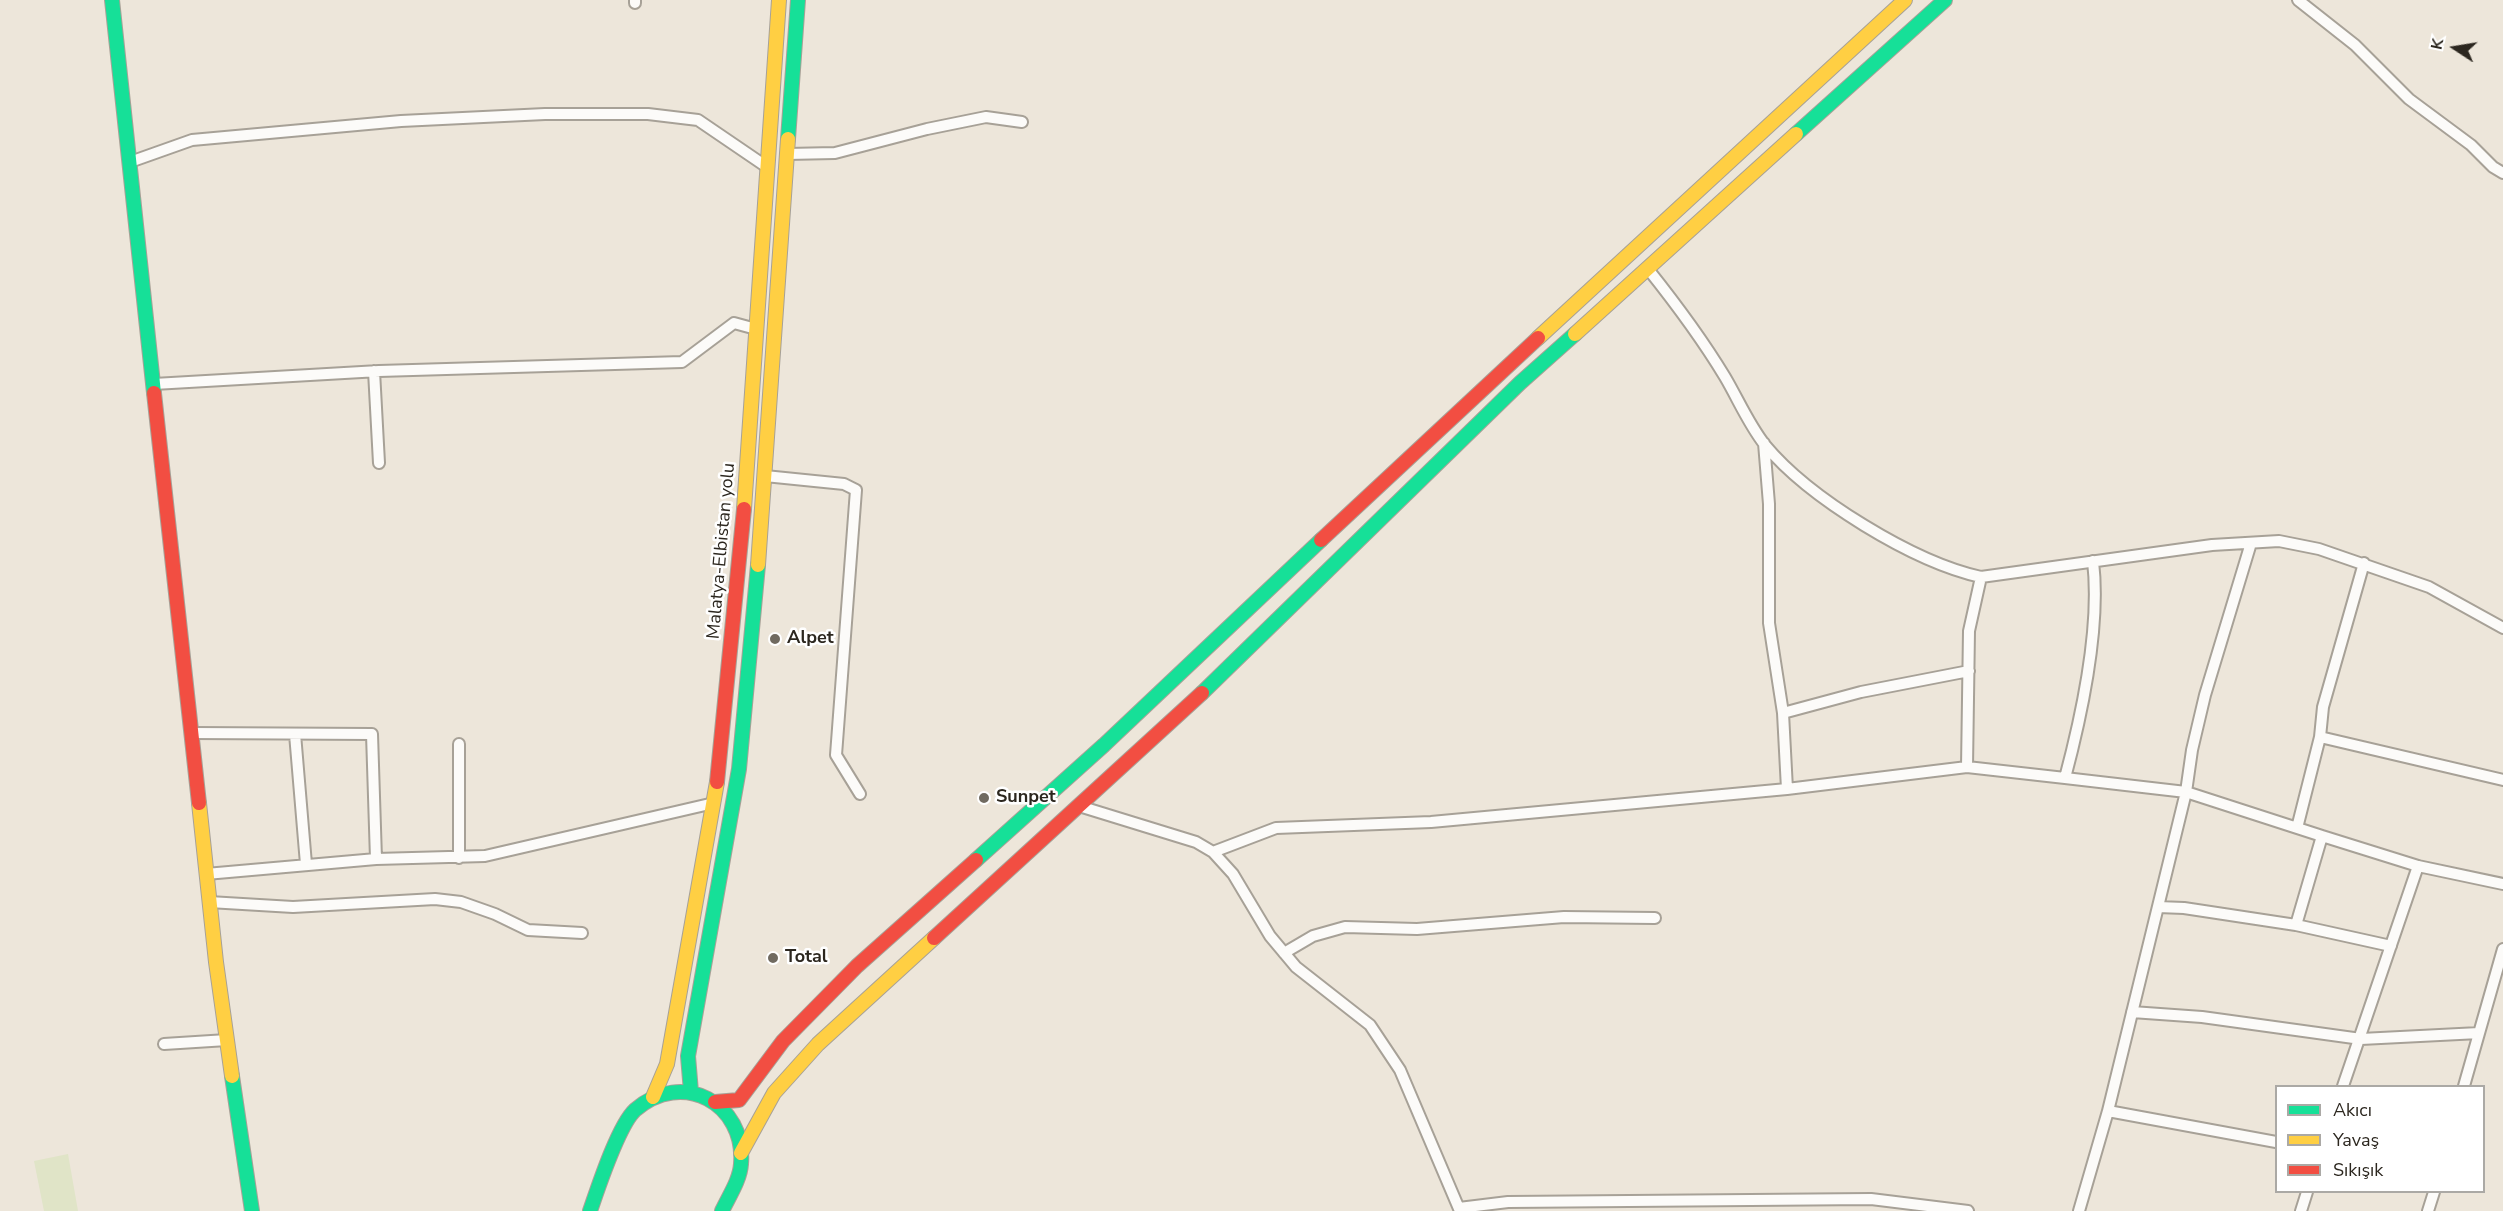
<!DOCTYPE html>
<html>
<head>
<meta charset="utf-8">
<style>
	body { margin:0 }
	#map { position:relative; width:2503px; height:1211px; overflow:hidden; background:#ede6da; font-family:"Nunito Sans",sans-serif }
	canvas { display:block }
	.legend { position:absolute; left:2275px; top:1085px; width:210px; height:108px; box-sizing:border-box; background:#fff; border:2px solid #aba9a5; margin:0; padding:8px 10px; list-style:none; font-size:18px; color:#2c271f }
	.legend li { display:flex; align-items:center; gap:12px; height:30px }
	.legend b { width:30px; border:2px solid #aba9a5 }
	.north { position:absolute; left:2425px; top:18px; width:60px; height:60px; -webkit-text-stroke:4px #fff; paint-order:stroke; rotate:282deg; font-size:16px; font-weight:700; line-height:24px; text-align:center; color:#2c271f }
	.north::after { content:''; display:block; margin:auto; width:21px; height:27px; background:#2c271f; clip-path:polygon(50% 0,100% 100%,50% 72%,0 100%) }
</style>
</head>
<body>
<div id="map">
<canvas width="2503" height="1211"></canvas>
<ul class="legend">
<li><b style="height:8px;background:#16e098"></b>Akıcı</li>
<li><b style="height:8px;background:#ffcf43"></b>Yavaş</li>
<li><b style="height:8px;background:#f24e42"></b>Sıkışık</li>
</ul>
<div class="north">K</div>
</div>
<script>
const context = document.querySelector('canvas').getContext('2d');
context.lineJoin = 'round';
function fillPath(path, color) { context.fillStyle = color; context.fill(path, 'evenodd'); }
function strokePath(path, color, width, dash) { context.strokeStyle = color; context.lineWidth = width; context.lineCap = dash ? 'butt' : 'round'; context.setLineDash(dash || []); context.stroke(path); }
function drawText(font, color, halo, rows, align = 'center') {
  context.font = font + ' "Nunito Sans",sans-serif'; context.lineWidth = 5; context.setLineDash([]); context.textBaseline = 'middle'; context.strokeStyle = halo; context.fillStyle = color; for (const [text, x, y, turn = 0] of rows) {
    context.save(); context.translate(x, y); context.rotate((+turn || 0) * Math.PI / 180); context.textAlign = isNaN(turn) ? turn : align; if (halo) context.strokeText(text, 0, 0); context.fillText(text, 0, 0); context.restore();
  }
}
const green = new Path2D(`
	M68 1154 78 1211H44L34 1161Z`);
const street = new Path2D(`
	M2298 0 2355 45 2409 99 2471 145 2493 167 2503 173
	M635 3V0
	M787 154 835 153 927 129 986 117 1022 122
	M130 162 192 140 401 121 545 114H648L698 120 767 167
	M1648 269C1676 304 1702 339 1725 377 1738 399 1749 425 1765 445 1809 498 1913 562 1981 577L2212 545 2279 541 2319 549 2429 587 2503 628
	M374 371 379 463
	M154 384 379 371 682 362 734 323 756 329
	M1764 443 1769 504V623L1783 713 1787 789
	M765 476 844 484 856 490 836 755 860 794
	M2364 563 2323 707 2320 737 2503 780
	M1783 713 1861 692 1969 671
	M192 733 372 734 376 859
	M295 734 306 864
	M1967 767 2065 778C2082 714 2101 627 2093 561
	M2065 778 2186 792 2322 836
	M1079 806 1196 842 1213 852 1233 874 1270 936 1296 967 1370 1025 1400 1070 1460 1211
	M2297 828 2320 737
	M1213 852 1276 828 1431 822 1787 789 1967 767 1969 631 1981 577
	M459 858V744
	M206 874 376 859 485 856 714 803
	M209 902 293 907 435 899 461 902 495 914 528 930 582 933
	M2158 907 2184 908 2296 925 2391 946
	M2296 925 2322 836 2418 866 2503 884
	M1284 953 1313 936 1345 927 1417 929 1564 917 1655 918
	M2132 1012 2202 1017 2361 1039 2479 1033
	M164 1044 227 1040
	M2343 1086 2418 866
	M2464 1086 2503 949
	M2108 1111 2186 792 2192 750 2205 695 2251 543
	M1459 1208 1508 1202 1871 1199 1968 1211
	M2079 1211 2108 1111 2276 1142
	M2301 1211 2307 1192
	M2428 1211 2434 1192`);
const fast = new Path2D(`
	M112 0 154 393
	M1796 134 1945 0
	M788 139 798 0
	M1202 693 1520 383 1575 334
	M976 860 1104 745 1321 540
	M232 1076 252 1211
	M691 1092 688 1056 739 769 758 565
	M590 1211C598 1188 618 1126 635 1110 682 1069 746 1103 741 1164 740 1180 729 1196 722 1211`);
const slow = new Path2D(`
	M1575 334 1796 134
	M1538 338 1905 0
	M744 509 779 0
	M758 565 788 139
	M199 803 216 962 232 1076
	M653 1097 667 1064 717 782
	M741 1153 774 1093 818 1044 934 938`);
const jam = new Path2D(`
	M154 393 199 803
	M1321 540 1538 338
	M717 782 744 509
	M934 938 1202 693
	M715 1102 739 1100 783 1041 857 966 976 860`);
const markers = [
	[775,639,6,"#706a60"],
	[984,798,6,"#706a60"],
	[773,958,6,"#706a60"]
];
const streetNames = [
	["Malatya-Elbistan yolu",722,551,-85]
];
const poiNames = [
	["Alpet",787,639],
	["Sunpet",996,798],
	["Total",785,958]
];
fillPath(green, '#e0e4c7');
strokePath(street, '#a7a197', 14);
strokePath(fast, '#a7a197', 16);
strokePath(slow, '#a7a197', 16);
strokePath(jam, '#a7a197', 16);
strokePath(street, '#fcfbf9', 10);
strokePath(fast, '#16e098', 14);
strokePath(slow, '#ffcf43', 14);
strokePath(jam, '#f24e42', 14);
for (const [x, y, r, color] of markers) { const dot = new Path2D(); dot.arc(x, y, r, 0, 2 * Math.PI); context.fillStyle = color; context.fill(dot); strokePath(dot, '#fff', 2); }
drawText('18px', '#2c271f', '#fff', streetNames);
drawText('bold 18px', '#2c271f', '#fff', poiNames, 'left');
</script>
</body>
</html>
